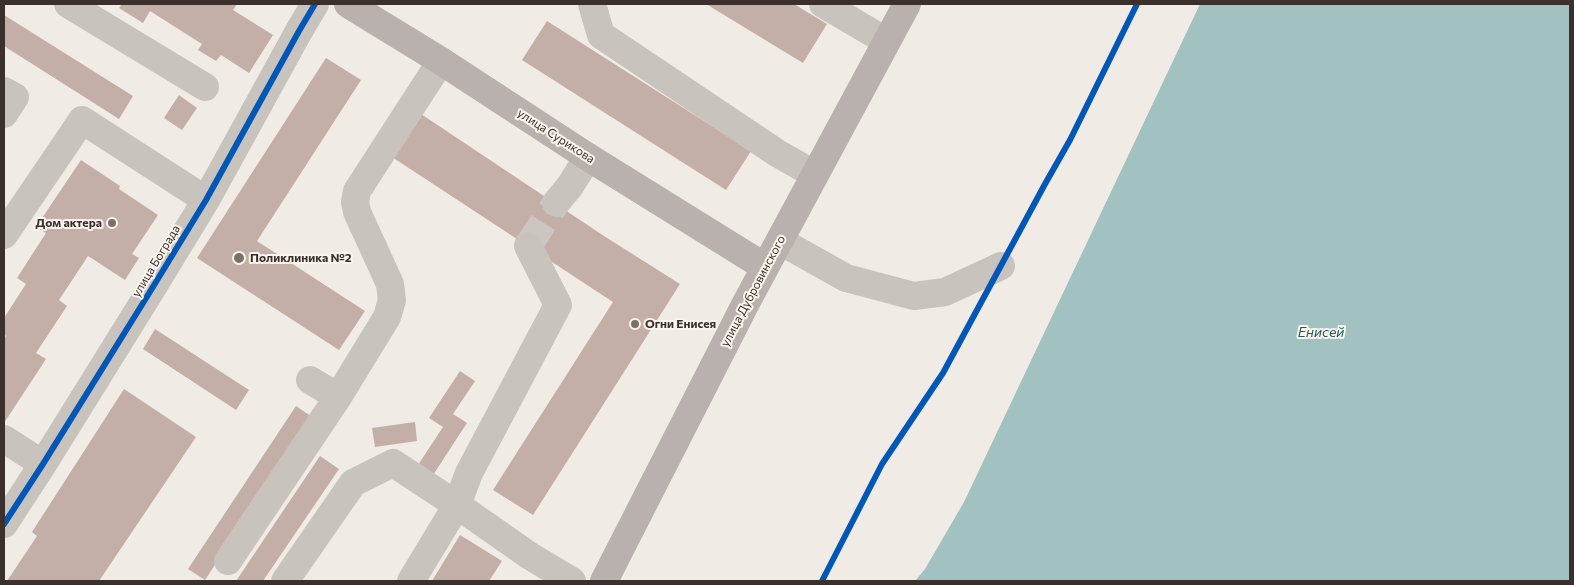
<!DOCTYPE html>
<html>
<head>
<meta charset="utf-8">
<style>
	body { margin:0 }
	#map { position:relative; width:1574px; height:585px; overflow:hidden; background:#f0ebe5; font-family:Commissioner,sans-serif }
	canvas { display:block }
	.frame { position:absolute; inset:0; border:5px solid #3b302b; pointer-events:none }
</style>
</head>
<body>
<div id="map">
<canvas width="1574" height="585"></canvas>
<div class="frame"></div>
</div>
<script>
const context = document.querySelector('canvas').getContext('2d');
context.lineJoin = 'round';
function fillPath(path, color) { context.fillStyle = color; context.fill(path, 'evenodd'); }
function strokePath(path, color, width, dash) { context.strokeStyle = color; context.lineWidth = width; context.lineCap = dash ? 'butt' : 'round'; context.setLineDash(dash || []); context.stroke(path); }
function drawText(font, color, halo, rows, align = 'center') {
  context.font = font + ' Commissioner,sans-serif'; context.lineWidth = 4; context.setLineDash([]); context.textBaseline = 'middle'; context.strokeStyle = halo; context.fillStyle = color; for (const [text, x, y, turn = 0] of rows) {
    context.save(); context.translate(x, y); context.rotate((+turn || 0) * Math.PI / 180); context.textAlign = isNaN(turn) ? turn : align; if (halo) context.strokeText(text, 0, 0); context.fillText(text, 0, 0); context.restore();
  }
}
const water = new Path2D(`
	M1200 4H1570V581H915L925 569 964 502Z`);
const building = new Path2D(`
	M122 4H237L233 10 273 35 249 73 221 55 216 61 198 50 202 44 150 11 143 23 119 8Z
	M706 4H794L827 24 803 63Z
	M4 15 133 96 119 119 4 46Z
	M547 21 751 151 726 190 522 60Z
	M326 58 361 80 257 241 365 311 339 350 197 258Z
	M179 95 197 108 182 130 164 118Z
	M421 114 604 236 680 284 533 515 493 490 613 302 392 157Z
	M81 160 120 186 119 189 158 215 132 254 139 258 125 280 88 256 59 300 67 306 36 353 46 359 4 423V339L6 336 4 334V318L26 284 17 278 46 233 36 227Z
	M155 329 249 390 236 410 143 349Z
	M460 371 475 381 453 414 467 423 433 475 418 465 443 427 429 418Z
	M124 389 196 437 99 581H7L37 536 32 532Z
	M296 406 312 417 205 580 188 569Z
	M415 422 417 441 375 447 372 428Z
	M320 456 339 469 263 581H236Z
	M460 535 502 561 489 581H432Z`);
const minorTunnel = new Path2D(`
	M528 246 556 203`);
const minor = new Path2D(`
	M68 4 205 87
	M592 4 601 35 777 153 814 174
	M823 4 886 41
	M4 91 15 97 4 114
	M556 203 570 186 588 157
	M4 235 82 120 206 200
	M780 241 846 278 914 296 945 292 1001 266
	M528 246 558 305 469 473 457 505 530 556 572 581
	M310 380 338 397
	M4 439 43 464
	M4 524 43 464 148 295 206 200 299 31 315 4
	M228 561 338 397 387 317 392 300 390 284 357 212 355 202 357 191 441 61
	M285 581 353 483 393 463 457 505 411 581`);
const major = new Path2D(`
	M348 4 441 61 588 157 765 267
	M604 581 747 301 907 4`);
const cycleway = new Path2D(`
	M4 524 43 464 148 295 206 200 299 31 315 4
	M822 581 882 464 943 373 1045 184 1070 140 1137 4`);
const markers = [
	[112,223,5,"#7a716c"],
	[239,258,6,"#7a716c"],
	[635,324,5,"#7a716c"]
];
const streetNames = [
	["улица Сурикова",556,136,33],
	["улица Бограда",156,261,-59],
	["улица Дубровинского",753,291,-62]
];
const poiNames = [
	["Дом актера",102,223,"right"],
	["Поликлиника №2",250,258],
	["Огни Енисея",645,324]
];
const waterNames = [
	["Енисей",1321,332]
];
fillPath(water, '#a1c2c1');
fillPath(building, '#c3afa7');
strokePath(minorTunnel, '#ccc6c0', 28, [28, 14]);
strokePath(minor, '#c9c3be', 28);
strokePath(major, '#b8b1ad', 28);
strokePath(cycleway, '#0057b8', 6);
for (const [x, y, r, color] of markers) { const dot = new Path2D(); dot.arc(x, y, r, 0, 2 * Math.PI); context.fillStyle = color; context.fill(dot); strokePath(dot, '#fbf5ee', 2); }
drawText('12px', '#3b302b', '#fbf5ee', streetNames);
drawText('bold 12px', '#3b302b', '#fbf5ee', poiNames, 'left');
drawText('italic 14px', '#1f5a5e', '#fbf5ee', waterNames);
</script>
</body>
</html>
